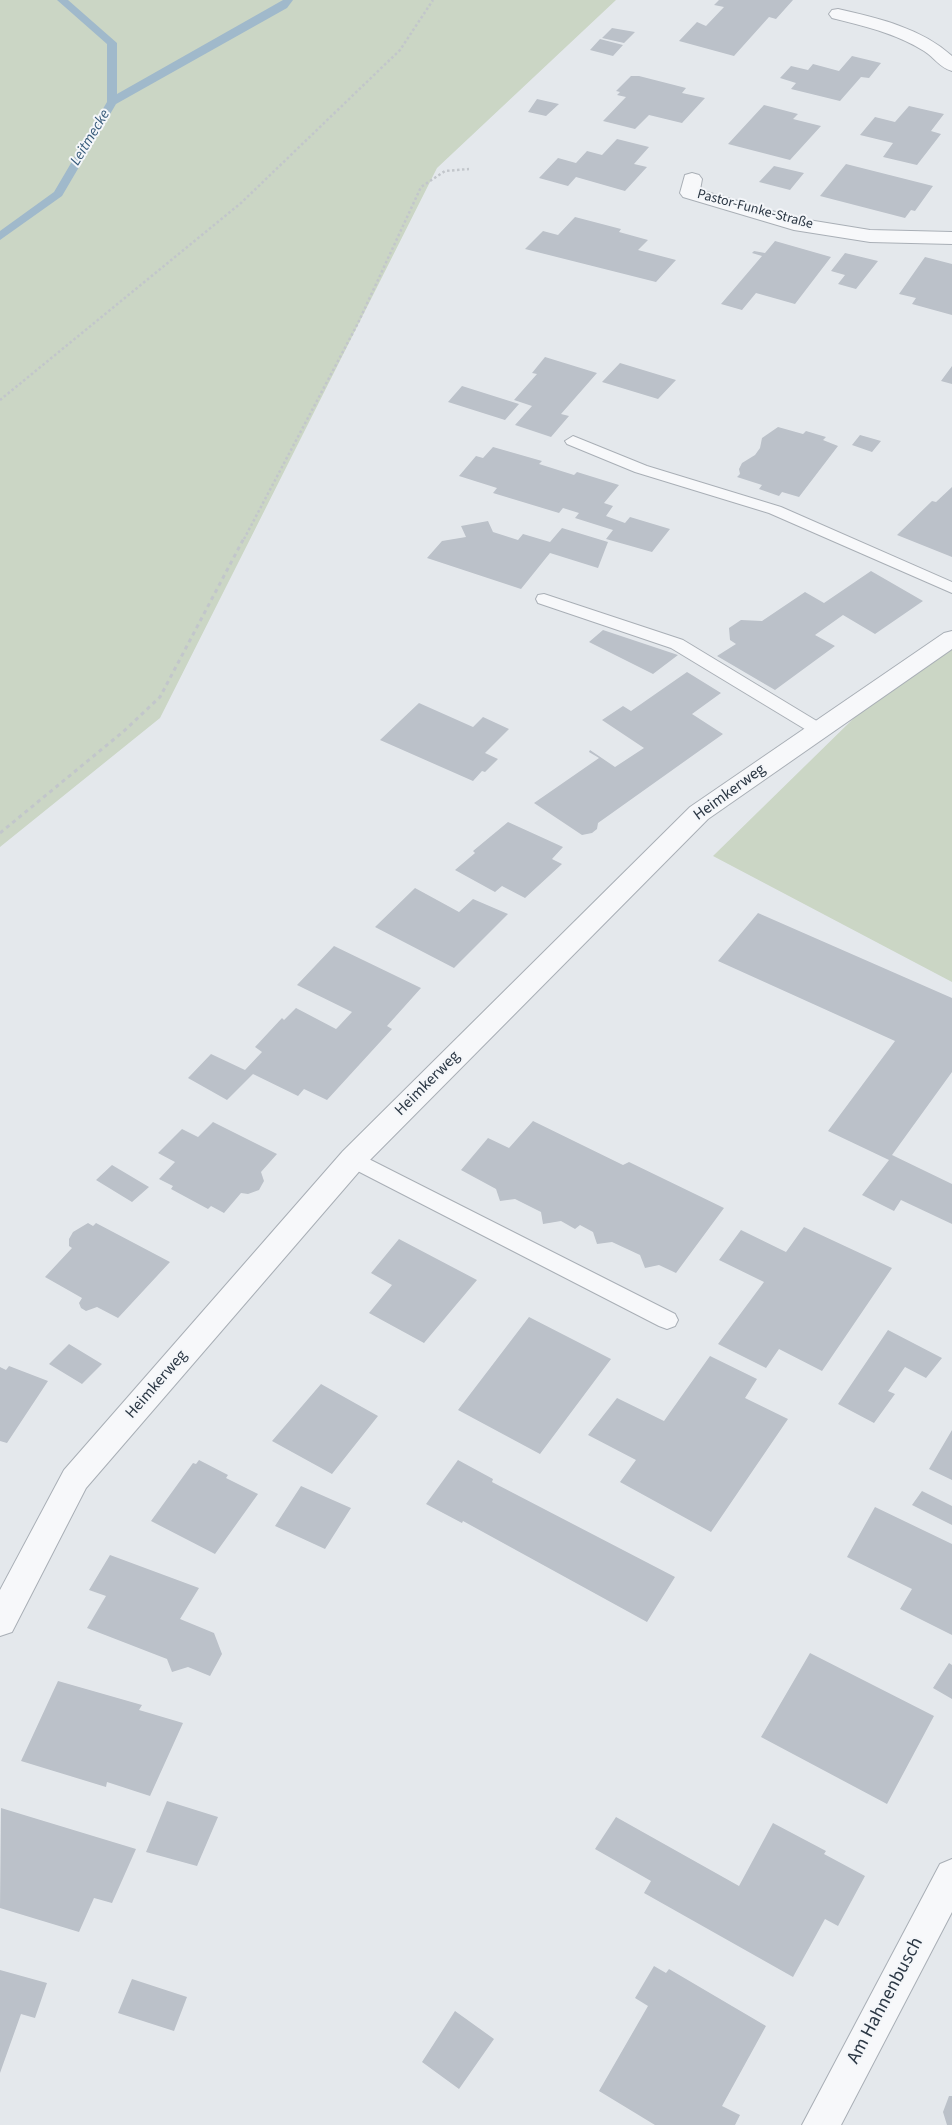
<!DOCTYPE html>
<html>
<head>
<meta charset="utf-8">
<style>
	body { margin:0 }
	canvas { display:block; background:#e4e8ec }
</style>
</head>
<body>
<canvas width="952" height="2125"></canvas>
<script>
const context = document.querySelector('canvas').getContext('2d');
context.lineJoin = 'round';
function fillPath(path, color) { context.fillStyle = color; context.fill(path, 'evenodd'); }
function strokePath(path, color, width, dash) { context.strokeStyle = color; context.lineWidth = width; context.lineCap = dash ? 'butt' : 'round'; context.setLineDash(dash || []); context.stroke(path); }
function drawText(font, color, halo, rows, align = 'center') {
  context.font = font + ' "Source Sans 3",sans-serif'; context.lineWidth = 4; context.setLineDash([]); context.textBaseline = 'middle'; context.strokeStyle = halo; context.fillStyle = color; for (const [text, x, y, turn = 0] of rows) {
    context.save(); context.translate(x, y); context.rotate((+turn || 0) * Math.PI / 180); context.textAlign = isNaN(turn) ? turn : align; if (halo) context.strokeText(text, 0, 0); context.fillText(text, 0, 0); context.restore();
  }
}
const green = new Path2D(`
	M0 0H616L437 168 160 718 0 847Z
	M952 636V982L713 856 901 672Z`);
const stream = new Path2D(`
	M57 0H68L117 43V94L283 0H293L287 8 116 104 62 196 0 240V231L54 192 107 102V44Z`);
const building = new Path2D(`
	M719 0H793L776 19 769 17 734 56 679 41 697 22 706 26 724 7 714 5Z
	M612 28 635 32 624 43 602 38Z
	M600 39 623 45 613 56 590 50Z
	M852 56 881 63 869 78 861 77 840 101 791 89 796 83 780 78 791 66 808 70 813 64 839 71Z
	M631 76H639L686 88 682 93 705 98 682 123 649 115 635 129 603 121 626 97 617 95 620 92 616 91Z
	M537 99 559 104 546 116 528 112Z
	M764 105 798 114 793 119 821 126 790 160 728 144Z
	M909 106 944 114 931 131 941 134 917 165 883 157 893 143 860 135 875 117 895 122Z
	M617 139 649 147 634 164 647 167 625 191 576 177 568 186 539 178 558 158 576 163 587 151 602 155Z
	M846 164 933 186 915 211 911 210 905 218 820 196Z
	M774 166 804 173 790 190 759 182Z
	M575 217 621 229 619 232 648 240 638 250 676 260 656 282 525 249 543 231 558 235Z
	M775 241 831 257 795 304 756 293 742 310 721 304 762 256 752 253 754 251 765 253Z
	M845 253 878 261 856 289 838 284 845 275 831 271Z
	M925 257 952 264V315L912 304 916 298 899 294Z
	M545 357 597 373 561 414 569 416 551 437 515 425 532 406 514 400 537 374 532 373Z
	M620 363 676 380 658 399 602 382Z
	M952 366V384L941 381Z
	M462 386 519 404 505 420 448 402Z
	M778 427 803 434 806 431 826 437 823 440 838 446 799 497 782 492 779 496 759 489 762 485 737 477 740 474 739 469 742 463 755 455 760 448 762 438Z
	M860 435 881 441 872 452 852 445Z
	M493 447 542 461 539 464 574 475 577 472 619 485 604 503 613 506 606 516 625 523 630 517 670 529 652 552 606 539 613 530 575 518 579 513 563 508 559 513 493 493 497 488 459 476 476 456 483 458Z
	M952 487V557L897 535 932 501 936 502Z
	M488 521 493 532 518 540 523 534 550 542 562 528 608 542 598 568 550 553 521 589 427 558 442 541 466 537 461 526Z
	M871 571 923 601 875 634 843 615 815 635 835 646 775 690 717 656 736 644 730 640 729 628 741 620 762 621 805 592 824 603Z
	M603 630 678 655 653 674 589 642Z
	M687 672 721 693 692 714 723 734 598 823 597 829 592 833 582 835 534 803 599 758 589 752 590 750 615 767 644 748 602 720 623 706 631 711Z
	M419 703 473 727 483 717 509 729 485 753 498 759 485 772 482 771 473 781 380 740Z
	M508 822 563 847 552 859 562 864 525 898 502 886 495 892 455 870 475 853 473 851Z
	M415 888 459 912 473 899 508 914 454 968 375 927Z
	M758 913 952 998V1072L892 1155 952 1184V1224L901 1200 894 1211 862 1195 889 1160 828 1131 895 1041 718 961Z
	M334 946 421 988 387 1026 392 1029 327 1100 304 1089 298 1096 253 1074 227 1100 188 1078 211 1054 245 1070 262 1052 255 1047 282 1018 284 1020 296 1008 336 1029 339 1026 352 1012 297 985Z
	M533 1121 623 1165 629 1162 724 1208 676 1273 659 1265 645 1268 640 1255 612 1242 597 1244 593 1232 580 1225 575 1229 561 1221 543 1224 541 1212 515 1199 500 1201 496 1189 461 1170 488 1138 509 1148Z
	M213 1122 277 1154 261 1172 264 1181 259 1190 248 1194 241 1193 224 1213 211 1206 208 1209 171 1189 173 1186 159 1179 175 1162 158 1153 182 1129 198 1137Z
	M112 1165 149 1187 132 1202 96 1180Z
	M88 1223 93 1226 96 1223 170 1262 118 1318 97 1307 86 1311 81 1308 79 1303 82 1298 45 1277 72 1248 69 1246V1239L73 1232Z
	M804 1227 892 1268 822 1371 779 1349 766 1368 718 1344 764 1282 719 1260 741 1230 786 1252Z
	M399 1239 477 1280 424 1343 369 1313 392 1285 371 1273Z
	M529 1317 611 1359 540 1454 458 1410Z
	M888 1330 942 1358 926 1378 905 1367 888 1391 895 1394 874 1423 838 1404Z
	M69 1344 102 1364 82 1384 49 1364Z
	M710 1356 757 1379 745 1398 788 1419 711 1532 620 1482 636 1460 588 1435 617 1398 664 1421Z
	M9 1366 48 1381 7 1443 0 1441V1367L6 1370Z
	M321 1384 378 1416 332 1474 272 1441Z
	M952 1430V1480L929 1469Z
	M199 1460 228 1475 226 1478 258 1494 215 1554 151 1521 193 1463 196 1464Z
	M458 1460 493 1479 492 1482 675 1577 647 1622 463 1521 462 1523 426 1504Z
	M301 1486 351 1508 325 1549 275 1526Z
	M922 1491 952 1506V1525L912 1505Z
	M875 1507 952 1544V1635L900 1609 912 1589 847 1557Z
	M110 1555 199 1588 180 1619 214 1633 222 1654 210 1676 188 1667 172 1672 167 1659 87 1628 106 1596 89 1590Z
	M810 1653 934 1716 887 1804 761 1737Z
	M949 1663 952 1665V1699L933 1688Z
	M58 1681 142 1705 139 1710 183 1723 150 1796 107 1782 106 1787 21 1761Z
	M167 1801 218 1817 197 1866 146 1852Z
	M1 1808 136 1849 112 1903 94 1898 79 1932 0 1908Z
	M616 1817 739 1886 773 1823 826 1851 824 1854 865 1876 838 1926 825 1919 793 1977 644 1893 651 1881 595 1849Z
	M654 1966 666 1973 669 1969 766 2026 722 2106 740 2115 735 2125H655L599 2091 648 2006 635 1998Z
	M0 1970 47 1983 35 2018 21 2014 0 2073Z
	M132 1979 187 1997 174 2031 118 2013Z
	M455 2011 494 2039 459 2089 422 2062Z
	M949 2096H952V2125H947L943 2112Z`);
const pathFar1 = new Path2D(`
	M0 400 241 203 400 50 433 0
	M244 539 358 323 421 187 445 171 469 169`);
const path = new Path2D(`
	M0 833 124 731 160 697 244 538`);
const lane = new Path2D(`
	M573 436 647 466 781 507 952 582V593L769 513 635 472 567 444 565 441Z
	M544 594 683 640 825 726 828 730 825 734H813L671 648 538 603 536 599 538 595Z
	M353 1151 675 1314 678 1320 675 1326 667 1329 659 1326 346 1165 343 1159 346 1153Z`);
const street = new Path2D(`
	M838 9C878 18 921 28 952 56V71C940 68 934 57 924 51 896 33 863 26 832 18L829 14 832 10Z
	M692 173 699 175 702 179 700 190 796 218 870 230 952 232V244L870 242 794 230 683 197 680 193 685 175Z
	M952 631V649L708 819 363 1167 86 1488 12 1632 0 1636V1590L64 1470 343 1151 690 807 944 633Z
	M952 1859V1912L841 2125H802L940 1864Z`);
const farStreetnames = [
	["Pastor-Funke-Straße",755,210,15]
];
const farWaternames = [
	["Leitmecke",91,138,-59]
];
const streetNames = [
	["Heimkerweg",730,793,-36],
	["Heimkerweg",428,1084,-45],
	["Heimkerweg",157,1385,-49]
];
const nearStreetnames = [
	["Am Hahnenbusch",886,2001,-62]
];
fillPath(green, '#cbd6c5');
fillPath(stream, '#a0b9cb');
fillPath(building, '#bbc1c9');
strokePath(lane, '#a9afb6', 2);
strokePath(street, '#a9afb6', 2);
strokePath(pathFar1, '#c2c6cb', 2.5, [2.5, 2.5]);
strokePath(path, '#c2c6cb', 3, [4, 4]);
fillPath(lane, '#f7f8fa');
fillPath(street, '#f7f8fa');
drawText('14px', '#2b3744', '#f4f6f9', farStreetnames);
drawText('italic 15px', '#355979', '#f4f6f9', farWaternames);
drawText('16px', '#2b3744', '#f4f6f9', streetNames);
drawText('19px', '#2b3744', '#f4f6f9', nearStreetnames);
</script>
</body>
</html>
